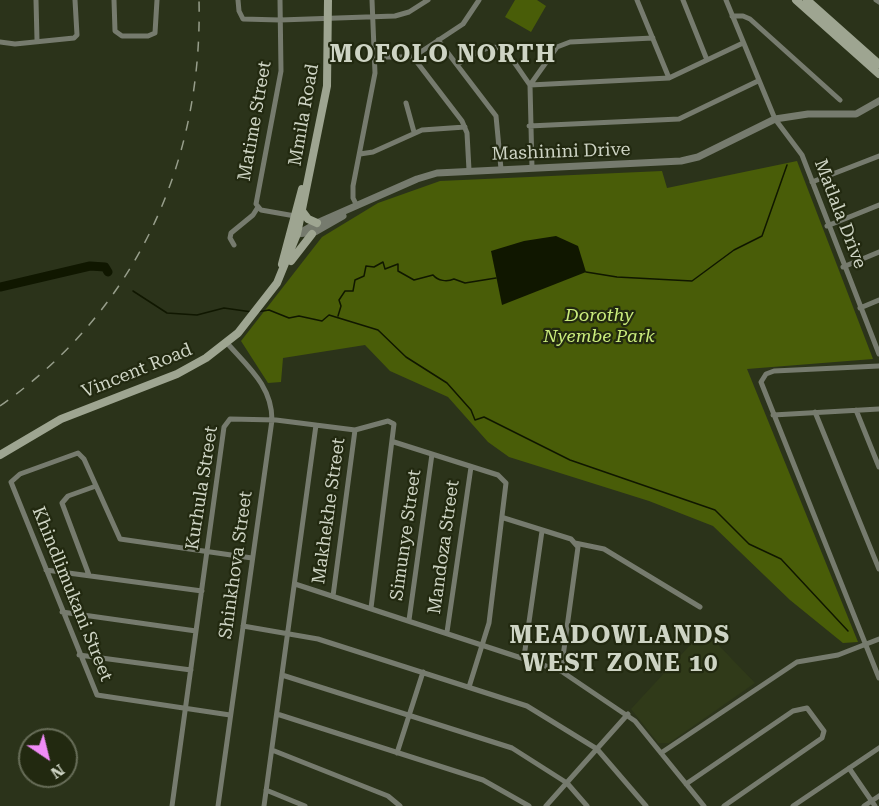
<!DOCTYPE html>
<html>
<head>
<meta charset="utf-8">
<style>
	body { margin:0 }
	#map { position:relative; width:879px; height:806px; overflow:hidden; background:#2b331a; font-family:"Roboto Serif",serif }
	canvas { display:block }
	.north { position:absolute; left:18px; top:728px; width:60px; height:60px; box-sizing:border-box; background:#222910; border:2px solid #676d58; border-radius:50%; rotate:145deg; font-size:16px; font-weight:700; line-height:24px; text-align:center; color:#ced4c4 }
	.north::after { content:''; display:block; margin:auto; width:21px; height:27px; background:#f08bf6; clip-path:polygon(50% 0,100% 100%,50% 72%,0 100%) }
</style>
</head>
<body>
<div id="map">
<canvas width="879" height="806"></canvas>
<div class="north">N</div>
</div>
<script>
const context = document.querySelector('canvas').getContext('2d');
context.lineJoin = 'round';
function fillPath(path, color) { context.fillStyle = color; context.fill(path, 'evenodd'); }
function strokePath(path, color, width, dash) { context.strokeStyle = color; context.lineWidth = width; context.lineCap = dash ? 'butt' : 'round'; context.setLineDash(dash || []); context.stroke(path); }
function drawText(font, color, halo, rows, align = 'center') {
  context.font = font + ' "Roboto Serif",serif'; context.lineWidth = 4.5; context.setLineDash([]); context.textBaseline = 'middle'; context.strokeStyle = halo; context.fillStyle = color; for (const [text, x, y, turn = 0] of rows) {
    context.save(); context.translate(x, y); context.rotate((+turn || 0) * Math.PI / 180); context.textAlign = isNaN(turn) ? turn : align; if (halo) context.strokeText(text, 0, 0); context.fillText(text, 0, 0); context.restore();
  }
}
const built = new Path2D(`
	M704 630 755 683 669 743H658L631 709Z`);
const green = new Path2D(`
	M515 0H537L546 6 531 32 505 17Z
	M797 161 873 359 747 369 858 642 843 643 790 600 713 526 649 501 509 457 488 442 448 397 390 371 365 345 283 358 281 382 268 383 241 341 322 237 378 203 440 181 662 171 667 188Z`);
const water = new Path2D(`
	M556 236 578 246 586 272 502 305 491 251 524 241Z`);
const stream = new Path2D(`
	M586 272 617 277 692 281 734 250 762 236 787 165
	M133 291 167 313 197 315 224 308 252 312
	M257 312 269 310 289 318 299 316 322 321 329 315 378 330 406 357 447 383 471 410 475 420 484 417 570 460 715 510 749 544 781 559 848 631
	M338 316 341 306 339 300 345 291H353L355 280 364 276 366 266 374 267 383 262 385 269 398 264V271L414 280 433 275C438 281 447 282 454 279L465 283 496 278`);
const river = new Path2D(`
	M0 287 90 266 105 267 108 272`);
const minor = new Path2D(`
	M36 0 37 40
	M114 0 115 31 122 36H148L155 33 157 0
	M238 0 239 11 243 19 280 20 395 16 409 12 428 0
	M280 0 281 71 256 204 261 210 295 216
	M637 0 669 78
	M683 0 707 60
	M726 0 775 119 802 155 879 354
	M876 0 879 2
	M732 16H743L750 19 840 100
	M438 40 496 116 501 169
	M0 42 15 44 74 38 77 35 75 0
	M375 57H413L463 24 479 0
	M413 57 462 121 467 133 469 170
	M458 64C503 34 502 46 530 85L669 78 743 43
	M406 103 414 132
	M529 126 679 119 758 81
	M360 154 373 152 422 130 465 127
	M532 168 530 85 557 47 570 42 653 38
	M812 182 879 156
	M357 206 353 198V186L375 73 372 0
	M827 226 879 205
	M234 245 230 238 231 233 253 215 258 207
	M843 267 879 252
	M860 308 879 300
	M879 366 774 371 766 374 761 382 879 678
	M856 410 879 467
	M815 412 879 569
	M773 415 879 409
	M394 442 498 475 506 483 489 623 469 687
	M504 518 571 539 578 547 561 671
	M575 543 604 549 700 607
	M46 570 202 591
	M89 575 62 503 68 496 96 486
	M295 584 561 671 635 721 704 806
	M333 596 355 430
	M62 612 196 631
	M409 620 432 454
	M243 626 318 639 527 706 597 749 646 806
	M447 632 471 467
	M79 655 191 670
	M524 657 542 531
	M282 675 512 748 567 783 587 806
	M277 714 483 780 529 806
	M230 715 97 695 11 482 20 474 78 453 84 459 120 539 252 558
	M272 750 388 796 400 806
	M397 753 423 672
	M661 753 797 662 838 655 879 639
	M849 768 875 806
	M686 784 793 711 807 708 824 731 822 738 724 806
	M266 790 305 806
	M172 806 224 427 230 419 276 420 355 430 388 421 394 424 371 608
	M218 806 272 420C272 386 248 367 227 343
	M264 806 316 425
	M546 806 628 714
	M793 806 879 748
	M864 806 879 796`);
const tertiary = new Path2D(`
	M297 234 315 232 343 216
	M296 235 317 223 417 179 437 173 681 161 698 157 775 119 808 114H856L879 101`);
const secondary = new Path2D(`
	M796 0 879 74
	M807 0 879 64
	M302 211 308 219 317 223
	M291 261 312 234
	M282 264 302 189
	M0 455 61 419 177 374 206 358 238 333 277 283 297 234 327 86 328 0`);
const rail = new Path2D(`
	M0 406C135 311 203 164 199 0`);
const streetNames = [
	["Mmila Road",304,115,-80],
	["Matime Street",255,121,-80],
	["Mashinini Drive",561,152,-2],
	["Matlala Drive",840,214,69],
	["Vincent Road",137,371,-22],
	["Kurhula Street",202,488,-81],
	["Makhekhe Street",329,511,-82],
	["Simunye Street",406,535,-82],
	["Mandoza Street",444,547,-82],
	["Shinkhova Street",236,565,-82],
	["Khindlimukani Street",72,594,68]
];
const parkNames = [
	["Dorothy",599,316],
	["Nyembe Park",599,337]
];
const districtNames = [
	["MOFOLO NORTH",443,55],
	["MEADOWLANDS",620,636],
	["WEST ZONE 10",620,664]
];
fillPath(built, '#303a19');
fillPath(green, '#495d08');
fillPath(water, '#101700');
strokePath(stream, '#101700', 1.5);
strokePath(river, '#101700', 9);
strokePath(minor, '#767b6e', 5);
strokePath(tertiary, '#767b6e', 7);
strokePath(secondary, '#9ea591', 8);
strokePath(rail, '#979e8b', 1.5, [10, 10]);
drawText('18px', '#ced4c4', '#222910', streetNames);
drawText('italic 18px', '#cbed7d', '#222910', parkNames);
context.letterSpacing = '1.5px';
drawText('bold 24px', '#ced4c4', '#222910', districtNames);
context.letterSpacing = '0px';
</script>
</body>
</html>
